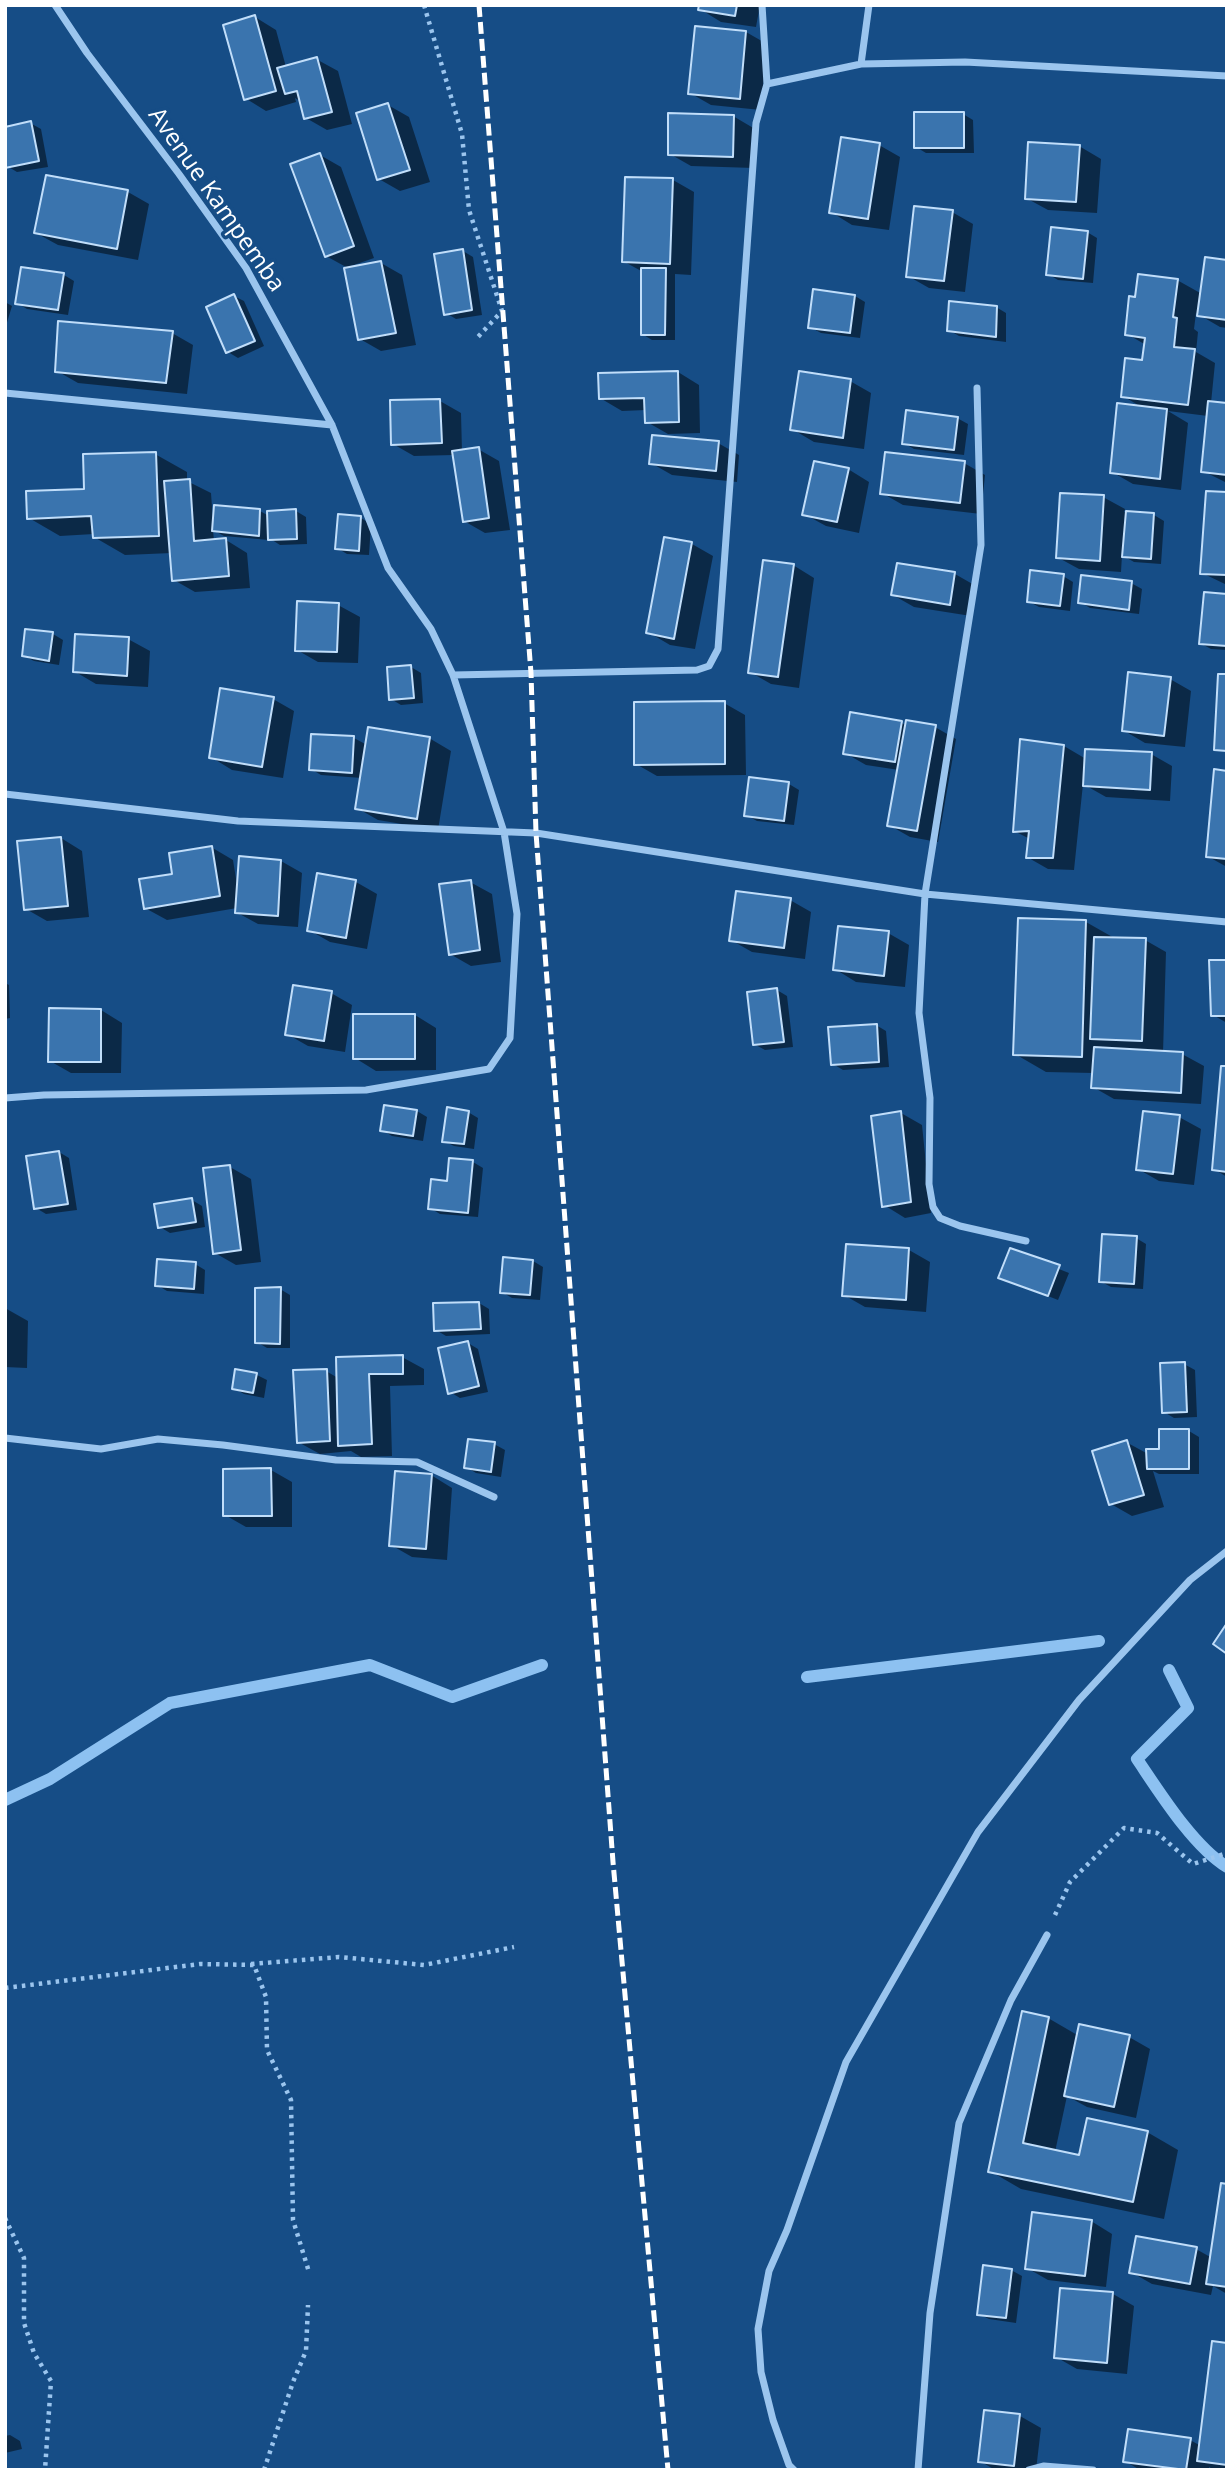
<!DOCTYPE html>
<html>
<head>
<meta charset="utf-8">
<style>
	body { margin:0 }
	#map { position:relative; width:1232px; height:2475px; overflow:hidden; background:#164d86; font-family:"Open Sans",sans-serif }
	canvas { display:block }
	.frame { position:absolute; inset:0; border:7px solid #fff; pointer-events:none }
</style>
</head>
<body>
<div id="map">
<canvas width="1232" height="2475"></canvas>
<div class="frame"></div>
</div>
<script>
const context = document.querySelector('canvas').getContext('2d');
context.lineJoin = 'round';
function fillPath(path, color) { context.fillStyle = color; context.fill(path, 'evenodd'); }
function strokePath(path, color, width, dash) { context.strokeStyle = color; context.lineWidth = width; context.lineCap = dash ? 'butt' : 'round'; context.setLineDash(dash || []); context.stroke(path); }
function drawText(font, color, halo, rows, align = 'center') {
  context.font = font + ' "Open Sans",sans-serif'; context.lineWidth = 7; context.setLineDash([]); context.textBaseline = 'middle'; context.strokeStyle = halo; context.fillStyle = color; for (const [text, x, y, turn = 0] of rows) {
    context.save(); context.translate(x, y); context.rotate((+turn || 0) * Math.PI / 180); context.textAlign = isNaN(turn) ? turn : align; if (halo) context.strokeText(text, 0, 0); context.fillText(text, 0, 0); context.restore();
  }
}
const shadow = new Path2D(`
	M700 5H760L756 27 721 22 700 9Z
	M255 17 276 30 286 67 316 59 338 71 352 124 327 130 306 118 302 102 295 98 296 102 266 111 245 98Z
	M746 32 767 44 761 110 711 105 690 93Z
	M388 105 409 117 430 182 400 191 379 179Z
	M963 114 973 120 974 153H926L916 147Z
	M733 116 755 129 754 168 691 166 670 154Z
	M30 123 41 129 48 167 17 172 7 166Z
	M879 145 900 157 889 230 852 225 831 212Z
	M1079 146 1101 159 1097 213 1048 210 1026 198Z
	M320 155 341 167 374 258 351 266V268L381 263 402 275 416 345 381 351 360 339 346 267 326 256Z
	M47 177 128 192 149 204 138 260 58 245 36 233Z
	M673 180 694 192 691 275 675 274V340H652L642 334 643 272 623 261Z
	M952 212 973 224 965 292 929 288 908 276Z
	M1087 232 1097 238 1093 283 1058 280 1048 274Z
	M463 251 473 257 482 315 456 319 446 313Z
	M1227 262V328L1220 327 1196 313 1194 329 1198 332 1196 352 1215 363 1211 403 1227 405V483L1203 471 1208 416 1168 411 1188 423 1181 490 1133 484 1112 472 1143 408 1123 396 1144 362 1146 345 1127 334 1137 299 1177 280 1202 294Z
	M64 275 74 281 68 315 27 309 17 303Z
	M234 296 244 301 264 346 238 358 228 352Z
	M855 296 865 302 860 338 821 333 810 327Z
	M5 302 12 306 5 329Z
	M996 307 1006 313V342L959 336 949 330Z
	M172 333 193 345 187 394 78 383 57 371Z
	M678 372 699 385 700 433 668 434 647 422 646 410 622 411 600 398Z
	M850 381 871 393 864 449 814 442 792 429Z
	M440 401 461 413 462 451 478 449 499 461 510 530 485 533 464 521 454 455 414 456 393 444Z
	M957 418 968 424 964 455 914 449 904 443Z
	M718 443 739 455 737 482 672 475 651 463Z
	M155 454 187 472V481L211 493 213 521H215L216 507 260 511 269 516 296 511 306 517 307 544 280 545 269 538V540L224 536 213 530 214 541 226 540 247 553 250 588 195 592 174 580 172 553 125 555 94 537V534L60 536 29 518Z
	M964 463 985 475 981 514 903 505 882 493Z
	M848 469 869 482 859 533 826 526 804 514Z
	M1227 494V585L1202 573Z
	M1103 497 1125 509 1124 512 1154 515 1164 521 1161 564 1134 562 1122 555 1121 572 1079 569 1057 557Z
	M361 518 371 524 369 555 347 554 337 548Z
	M692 544 713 556 695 649 670 645 648 632Z
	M793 565 814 578 799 688 771 684 750 672Z
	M955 574 976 586 971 616 914 607 893 595Z
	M1063 576 1073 582 1070 611 1039 607 1028 601Z
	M1131 583 1142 589 1139 614 1090 608 1080 602Z
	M1227 596V650L1211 649 1200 643Z
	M338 605 360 617 358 663 318 662 297 650Z
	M53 634 63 640 59 665 34 661 24 656Z
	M128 639 150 651 148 687 96 684 74 671Z
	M411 667 421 673 423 703 401 705 391 699Z
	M1170 679 1191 691 1185 747 1145 743 1123 730Z
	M273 699 294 711 283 778 232 770 211 757Z
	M724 703 745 715 746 775 657 776 636 764Z
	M902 723 907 726 935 727 956 739 938 842 910 837 889 825 899 770 866 765 845 753Z
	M354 738 367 745 429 738 451 751 438 830 378 820 357 808 362 778 321 775 311 769Z
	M1021 741 1064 746 1086 759 1151 754 1172 766 1170 801 1106 797 1083 784 1074 870 1048 869 1027 857 1030 839 1014 831Z
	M1227 772V867L1207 856Z
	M789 784 799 790 794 825 757 821 746 815Z
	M61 838 82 851 89 917 47 921 26 909Z
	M211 847 233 860 237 885 281 861 302 873 298 927 258 924 236 912 237 908 167 920 145 908Z
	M318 875 356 882 377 894 367 949 330 942 309 930Z
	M470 882 492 894 501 962 471 966 450 954Z
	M790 900 811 912 805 959 752 952 731 940Z
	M1086 922 1116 939 1145 940 1166 952 1163 1053 1182 1054 1204 1066 1201 1104 1114 1099 1093 1087V1073L1046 1072 1015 1054Z
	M888 933 909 945 905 987 856 982 835 969Z
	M1227 962V1023L1213 1015Z
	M5 983 9 985 10 1018 5 1019Z
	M777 990 787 996 793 1047 765 1050 754 1044Z
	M331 993 352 1005 345 1052 308 1046 287 1034Z
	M101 1010 122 1023 121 1073H71L50 1061Z
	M415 1015 436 1028V1070L376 1071 355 1058Z
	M876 1025 886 1031 889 1067 843 1070 833 1064Z
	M1227 1068V1177L1214 1169Z
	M386 1107 417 1111 427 1117 423 1141 392 1136 382 1130Z
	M468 1112 478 1118 474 1149 454 1146 444 1141Z
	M901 1113 922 1125 931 1213 905 1218 884 1205Z
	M1179 1117 1201 1129 1194 1185 1159 1181 1138 1169Z
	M59 1152 69 1158 77 1210 46 1214 36 1208Z
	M450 1160 473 1162 483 1168 478 1217 440 1214 430 1208 448 1183Z
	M230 1167 251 1179 261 1262 236 1265 215 1253Z
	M192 1200 202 1206 205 1227 170 1233 160 1227Z
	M1136 1238 1146 1244 1143 1289 1111 1287 1100 1281Z
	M909 1250 930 1262 926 1312 865 1307 844 1295Z
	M1011 1250 1069 1273 1058 1300 1000 1277Z
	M533 1261 543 1267 540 1300 512 1298 502 1292Z
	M195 1264 205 1270 204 1294 167 1291 157 1285Z
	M280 1289 290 1295V1348H267L257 1342Z
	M479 1303 489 1309 490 1334 446 1336 436 1330Z
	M5 1308 28 1321 27 1368 5 1367Z
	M468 1343 478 1349 488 1392 460 1398 450 1392Z
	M402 1357 424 1369V1385L390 1386 392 1456 361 1457 351 1451 320 1454 298 1442 326 1371 338 1378Z
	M1184 1364 1195 1370 1197 1417 1174 1418 1164 1412Z
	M257 1375 267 1380 264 1398 244 1394 234 1388Z
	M1161 1431H1189L1199 1437V1474H1159L1153 1471 1164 1507 1132 1516 1111 1504 1126 1442 1148 1454 1161 1450Z
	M494 1444 505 1450 501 1477 476 1473 466 1467Z
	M271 1470 292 1482V1527H246L225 1515Z
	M431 1475 452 1488 447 1560 412 1557 391 1545Z
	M1048 2018 1079 2036 1129 2037 1150 2049 1136 2118 1087 2107 1067 2096 1055 2152 1081 2157 1147 2132 1178 2150 1164 2219 1021 2189 990 2171Z
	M1227 2186V2294L1213 2286 1211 2295 1152 2284 1131 2272 1196 2249 1212 2258Z
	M1091 2221 1112 2234 1106 2287 1048 2280 1027 2268Z
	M1011 2270 1022 2276 1016 2323 989 2319 979 2314Z
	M1113 2294 1134 2306 1127 2374 1077 2369 1056 2357Z
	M1227 2345V2470H1215L1209 2467V2470H1140L1125 2461 1190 2440 1201 2446Z
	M985 2412 1020 2416 1041 2428 1036 2470H995L980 2461Z
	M10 2435 20 2441 22 2449 5 2453V2436Z`);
const stream = new Path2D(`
	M1169 1670 1188 1708 1137 1759C1160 1793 1193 1846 1227 1867
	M807 1677 1099 1641
	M5 1800 50 1779 170 1703 370 1665 452 1697 542 1665`);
const building = new Path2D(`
	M699 5H737L735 16 698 10Z
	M255 15 276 91 244 100 223 25Z
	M695 26 746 31 740 99 688 94Z
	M317 57 332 112 304 119 297 91 285 94 277 68Z
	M388 103 410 170 377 180 356 113Z
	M914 112H964V148H914Z
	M668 113 734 115 733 157 668 155Z
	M31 121 39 161 5 168V127Z
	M841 137 880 143 868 219 829 213Z
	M1028 142 1080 145 1076 202 1025 199Z
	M320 153 354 246 325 257 290 164Z
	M46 175 128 190 117 249 34 233Z
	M625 177 673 178 670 264 622 262Z
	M914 206 953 210 944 281 906 277Z
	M1051 227 1088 231 1083 279 1046 275Z
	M463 249 472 310 444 315 434 254Z
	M1205 257 1227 260V320L1197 316Z
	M381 261 396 333 358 340 344 268Z
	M21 267 64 273 58 310 15 304Z
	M641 268H666L665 335H641Z
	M1138 274 1178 279 1173 317 1177 318 1174 347 1195 349 1188 405 1121 397 1125 358 1142 360 1145 338 1125 335 1129 296 1135 297Z
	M813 289 855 295 850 333 808 328Z
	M234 294 255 341 226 353 206 307Z
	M949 301 997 306 996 337 947 331Z
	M58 321 173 331 166 383 55 372Z
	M678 371 679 422 645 423 644 398 599 399 598 373Z
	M799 371 851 379 843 438 790 430Z
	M440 399 442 443 391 445 390 400Z
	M1208 401 1227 403V475L1201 472Z
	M1117 403 1167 409 1160 479 1110 473Z
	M906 410 958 417 954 450 902 444Z
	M652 435 719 441 716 471 649 464Z
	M479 447 489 518 463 522 452 451Z
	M156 452 159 536 93 538 91 516 27 519 26 491 84 489 83 454Z
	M885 452 965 461 960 503 880 494Z
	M814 461 849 468 837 522 802 515Z
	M190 479 194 541 226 538 229 576 172 581 164 481Z
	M1206 491 1227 492V575L1200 574Z
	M1060 493 1104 495 1100 561 1056 558Z
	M214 505 260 509 259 536 212 531Z
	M296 509 297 539 268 540 267 511Z
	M1126 511 1154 513 1151 559 1122 557Z
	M338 514 361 516 359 551 335 549Z
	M664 537 692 542 674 639 646 633Z
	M763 560 794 564 778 677 748 673Z
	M897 563 955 572 950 605 891 595Z
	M1030 570 1064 574 1060 606 1027 602Z
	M1081 575 1132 581 1129 610 1078 603Z
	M1204 592 1227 594V646L1199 644Z
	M297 601 339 603 337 652 295 651Z
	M25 629 53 632 49 661 22 656Z
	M75 634 129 637 127 676 73 672Z
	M411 665 414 698 389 700 387 667Z
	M1128 672 1171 677 1164 736 1122 731Z
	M1218 674H1227V751L1214 750Z
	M220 688 274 697 262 767 209 758Z
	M725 701V764L634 765V702Z
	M850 712 902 721 895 762 843 754Z
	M906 720 936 725 917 831 887 826Z
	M368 727 430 737 417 819 355 809Z
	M311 734 354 736 352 773 309 770Z
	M1020 739 1064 745 1053 858H1026L1029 831 1013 832Z
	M1085 749 1152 752 1150 790 1083 786Z
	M1214 769 1227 771V859L1206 857Z
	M749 777 789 782 784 821 744 816Z
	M61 837 68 906 24 910 17 841Z
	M212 846 220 896 144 909 139 879 172 874 169 853Z
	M239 856 281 860 278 916 235 913Z
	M317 873 356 880 346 938 307 931Z
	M471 880 480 950 449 955 439 884Z
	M736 891 791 898 784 948 729 941Z
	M1018 918 1086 920 1082 1057 1013 1055Z
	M838 926 889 931 884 976 833 970Z
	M1094 937 1146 938 1142 1041 1090 1039Z
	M1209 960H1227V1016H1211Z
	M293 985 332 991 324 1041 285 1035Z
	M777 988 784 1042 753 1045 747 992Z
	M49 1008 101 1009V1062H48Z
	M353 1014H415V1059H353Z
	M877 1024 879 1062 831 1065 828 1027Z
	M1094 1047 1183 1052 1181 1093 1091 1088Z
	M1221 1066H1227V1172L1212 1170Z
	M384 1105 417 1110 413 1136 380 1131Z
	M447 1107 469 1111 464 1144 442 1142Z
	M901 1111 911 1202 882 1207 871 1116Z
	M1143 1111 1180 1115 1173 1174 1136 1170Z
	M59 1151 68 1204 34 1209 26 1156Z
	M449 1158 473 1160 468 1213 428 1209 431 1179 447 1181Z
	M230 1165 241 1250 213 1254 203 1168Z
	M192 1198 196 1222 158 1228 154 1204Z
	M1102 1234 1137 1236 1134 1284 1099 1282Z
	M846 1244 909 1248 906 1300 842 1296Z
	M1010 1248 1060 1265 1048 1296 998 1278Z
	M503 1257 533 1260 530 1295 500 1293Z
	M157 1259 196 1262 194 1289 155 1286Z
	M281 1287 280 1344 255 1343V1288Z
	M479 1302 481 1329 434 1331 433 1303Z
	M468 1341 479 1386 448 1394 438 1348Z
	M403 1355V1374H369L372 1444 338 1446 336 1357Z
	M1185 1362 1187 1412 1162 1413 1160 1363Z
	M235 1369 257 1373 253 1393 232 1389Z
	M327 1369 330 1441 297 1443 293 1370Z
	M1159 1429H1189V1469H1147L1146 1449H1159Z
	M468 1439 495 1442 491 1472 464 1468Z
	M1127 1440 1144 1495 1109 1505 1092 1451Z
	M271 1468 272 1516H223V1469Z
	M395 1471 432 1474 426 1549 389 1546Z
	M1227 1623V1654L1213 1644Z
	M1022 2011 1049 2017 1023 2143 1079 2155 1087 2118 1148 2131 1133 2202 988 2172Z
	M1079 2024 1130 2035 1114 2107 1064 2096Z
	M1221 2183 1227 2184V2287L1206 2284Z
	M1032 2212 1092 2220 1085 2276 1025 2269Z
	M1136 2236 1197 2247 1190 2284 1129 2273Z
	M983 2265 1012 2269 1006 2318 977 2315Z
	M1060 2288 1113 2292 1107 2363 1054 2358Z
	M1212 2341 1227 2343V2465L1197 2461Z
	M984 2410 1020 2414 1014 2466 978 2462Z
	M1128 2429 1191 2438 1186 2470 1123 2462Z`);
const path = new Path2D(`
	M424 5 462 134 469 210 502 311 477 338
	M1055 1915 1070 1882 1124 1828 1157 1833 1193 1864 1227 1853
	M251 1964 339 1957 424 1965 514 1947
	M5 1988 200 1964 254 1965 266 1997 267 2050 291 2100 293 2220 309 2272
	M5 2218 24 2258V2323L34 2353 51 2381 45 2470
	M264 2470 293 2382 306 2351 308 2305`);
const minor = new Path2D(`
	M861 64 869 5
	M767 84 861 64 965 62 1227 76
	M977 388 981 545 925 894 919 1013 930 1098 929 1184 933 1207 940 1218 960 1226 1026 1241
	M5 393 332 425
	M453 675 697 670 709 666 718 649 756 123 767 84 762 5
	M5 794 238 821 536 833 925 894 1227 922
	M5 1098 44 1095 366 1090 489 1069 510 1038 517 914 504 832 453 675 431 629 388 568 332 425 246 268 179 174 87 53 55 5
	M5 1438 101 1449 158 1439 223 1445 336 1460 417 1462 494 1497
	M794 2470 789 2465 773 2420 761 2372 758 2329 769 2271 787 2230 846 2062 978 1832 1079 1700 1190 1580 1227 1551
	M918 2470 930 2313 959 2123 1011 2000 1047 1935
	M1029 2470 1044 2466 1093 2470`);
const rail = new Path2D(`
	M479 5 531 673 536 833 613 1862 668 2470`);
const streetNames = [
	["Avenue Kampemba",216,200,55]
];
fillPath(shadow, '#0007');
strokePath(stream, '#8dc1f1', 12);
fillPath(building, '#3a74ae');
strokePath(building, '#c1defa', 2);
strokePath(path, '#9bc5ee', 4.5, [3.5, 5]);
strokePath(minor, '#9bc5ee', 7);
strokePath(rail, '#fff', 5, [12, 5]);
drawText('24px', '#fff', '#164d86', streetNames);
</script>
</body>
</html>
